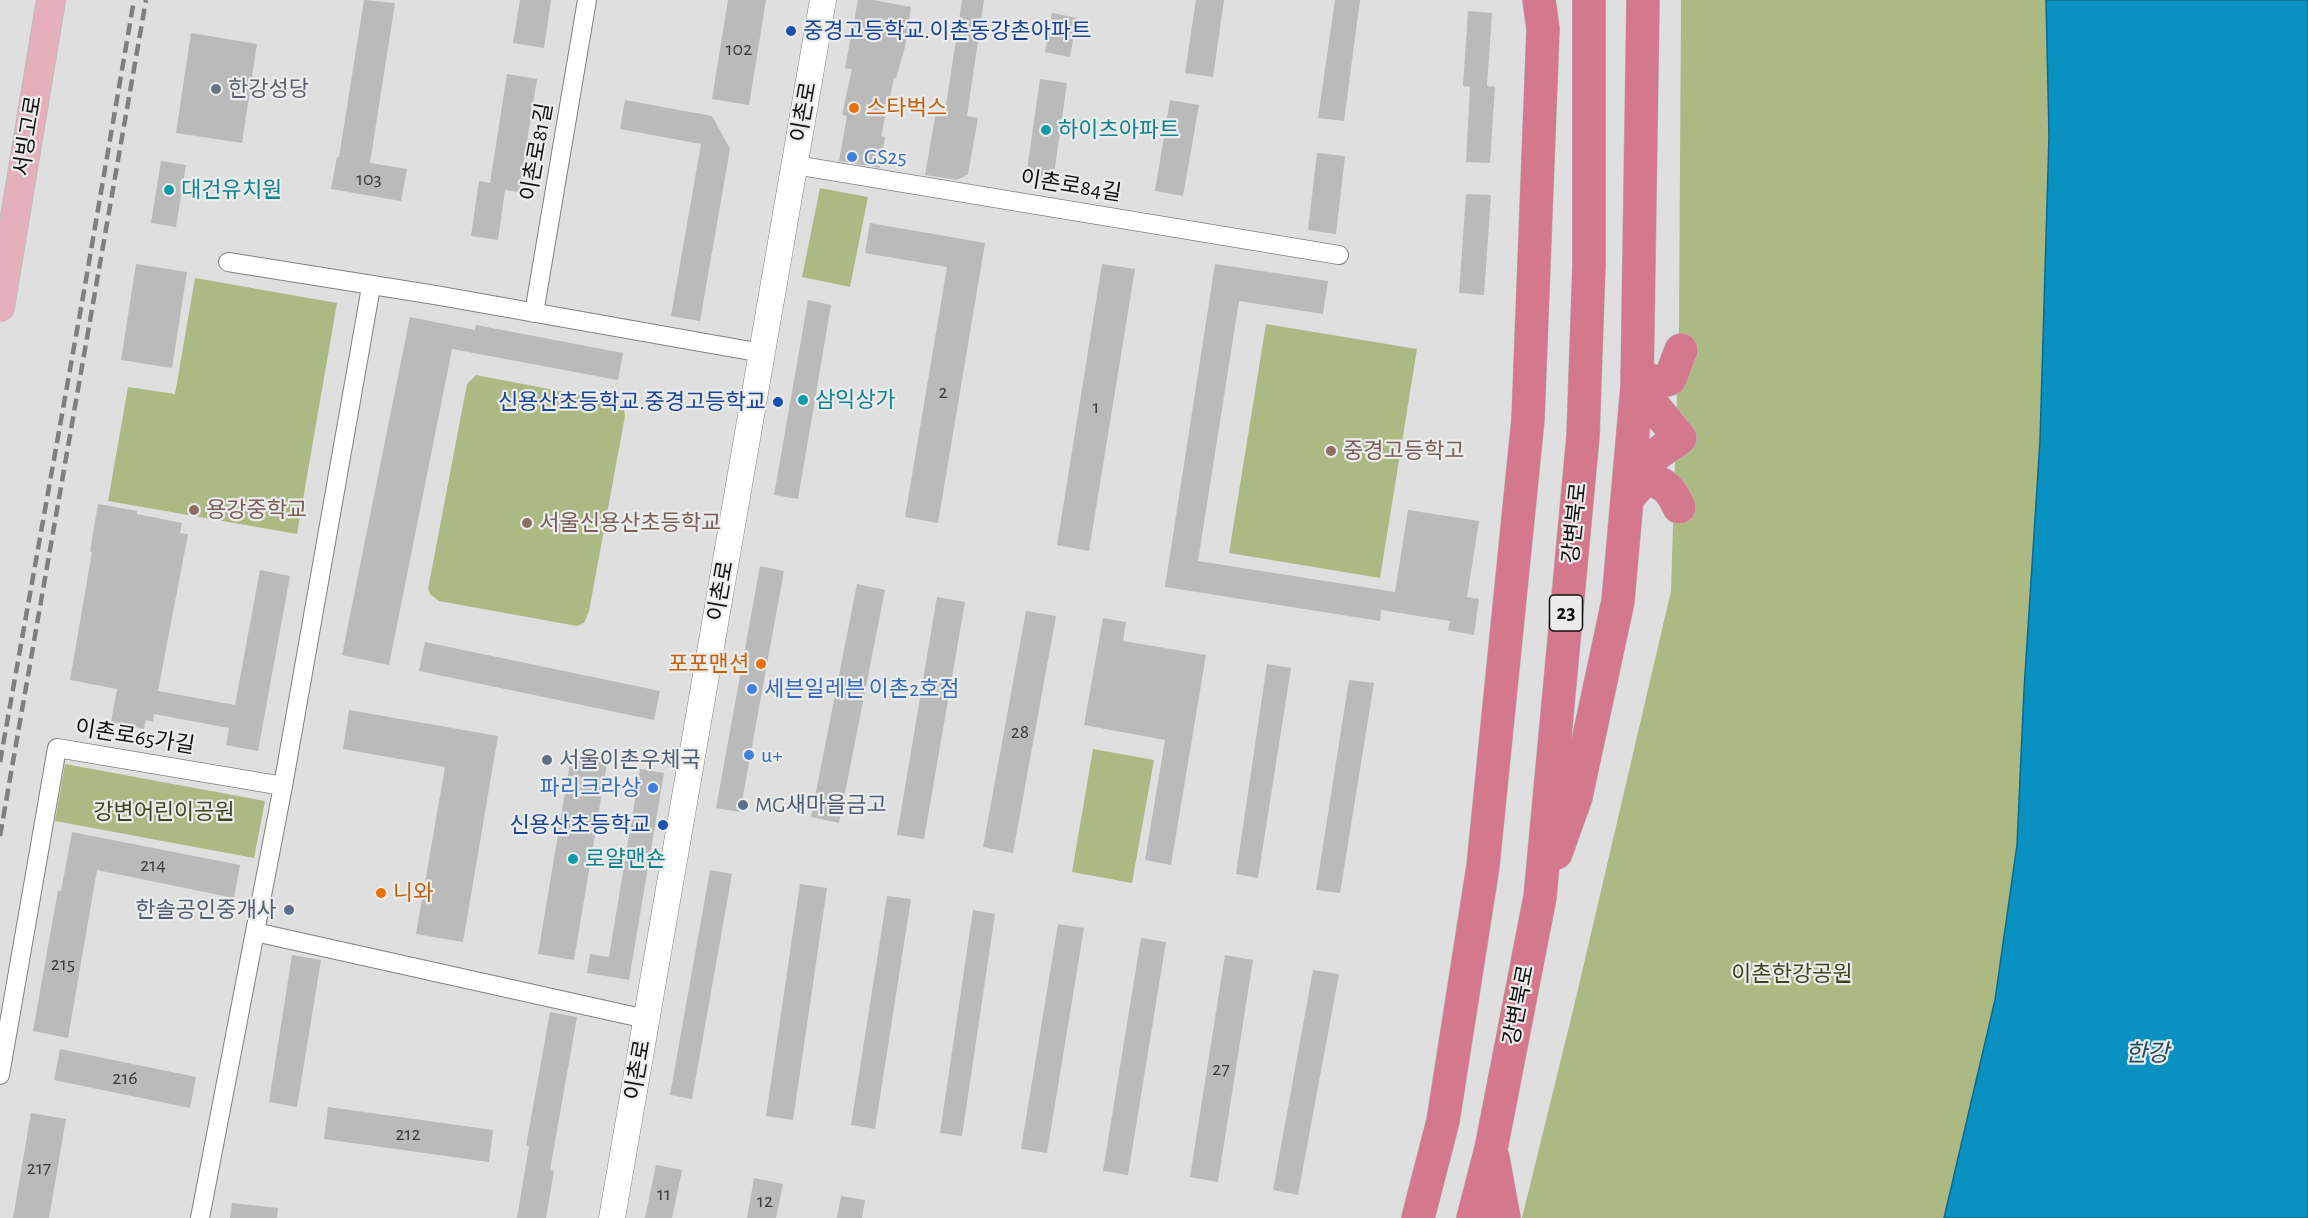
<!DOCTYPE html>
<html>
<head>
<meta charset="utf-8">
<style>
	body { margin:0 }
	canvas { display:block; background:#dfdfe0 }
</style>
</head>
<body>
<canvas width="2308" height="1218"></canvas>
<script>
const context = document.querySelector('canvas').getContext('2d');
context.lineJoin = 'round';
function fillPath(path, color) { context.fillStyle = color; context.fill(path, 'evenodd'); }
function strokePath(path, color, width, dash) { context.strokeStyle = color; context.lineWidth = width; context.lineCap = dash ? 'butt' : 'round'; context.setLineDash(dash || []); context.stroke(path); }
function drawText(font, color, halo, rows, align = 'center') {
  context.font = font + ' "Alegreya Sans","Noto Sans KR",sans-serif'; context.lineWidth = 4.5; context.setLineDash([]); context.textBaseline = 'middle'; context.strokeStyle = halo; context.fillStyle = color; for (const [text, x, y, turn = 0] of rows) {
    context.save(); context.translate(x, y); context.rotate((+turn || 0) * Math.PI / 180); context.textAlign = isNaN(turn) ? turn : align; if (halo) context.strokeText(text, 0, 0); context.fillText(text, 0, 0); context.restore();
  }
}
const green = new Path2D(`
	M1681 0H2046L2049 136 2040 441 2024 690 2017 845 1995 1000 1944 1218H1522L1575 1002 1671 591 1679 328Z
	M820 188 868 197 850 287 802 277Z
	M195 278 337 303 297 534 108 501 128 387 175 394Z
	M1266 324 1417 349 1380 578 1229 553Z
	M476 375 616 402 624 409 625 416 589 611 584 623 577 626 439 601 430 594 428 589 467 384Z
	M1093 749 1154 760 1132 883 1072 872Z
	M65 764 265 801 254 858 55 821Z`);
const water = new Path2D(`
	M2046 0H2308V1218H1944L1995 1000 2017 845 2024 690 2040 441 2049 136Z`);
const building = new Path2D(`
	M364 0 395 3 370 163 407 169 401 201 331 189 337 157H339Z
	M520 0H551L544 48 513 43Z
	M728 0H766L749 105 712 99Z
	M858 0H873L911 7 905 47 896 78H894L881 136 885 137 880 168 839 161 847 116 842 115 852 69 845 68Z
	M962 0H984L967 116 978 118 968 174 957 180 925 175 936 112 943 114 947 99Z
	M1196 0H1224L1213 77 1185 73Z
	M1335 0H1360L1344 121 1318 118Z
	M1468 11 1492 13 1487 86 1495 87 1490 163 1466 162 1470 87 1463 86Z
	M1052 13 1077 18 1070 57 1045 52Z
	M191 33 257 44 242 143 176 133Z
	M507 74 537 79 519 192 505 190 498 240 471 236 479 181 490 183Z
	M1040 79 1067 83 1053 181 1026 177Z
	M625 100 712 116 730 149 700 321 671 316 701 144 620 129Z
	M1170 100 1199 105 1183 196 1155 191Z
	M1317 153 1345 156 1336 234 1308 230Z
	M161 161 186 165 176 227 151 223Z
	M1466 194 1491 195 1484 295 1459 293Z
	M870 223 985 243 938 523 905 517 947 267 865 253Z
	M136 264 187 272 172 368 121 360Z
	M1102 264 1135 269 1089 551 1057 545Z
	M1215 264 1328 281 1323 314 1239 301 1198 561 1395 592 1408 510 1479 521 1467 597 1479 599 1474 635 1448 630 1450 621 1381 610 1380 621 1165 587Z
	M808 300 831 305 798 499 774 495Z
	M410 317 475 330 476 325 623 353 618 380 452 349 389 665 342 655Z
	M98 504 137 511V514L182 523 180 533 188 534 158 691 235 705 260 570 290 576 258 751 226 745 229 728 154 714 153 722 146 720 144 729 111 722 117 689 70 680 92 552 90 551Z
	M760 566 784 571 740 812 716 808Z
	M857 584 885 590 839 823 811 817Z
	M937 597 965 602 924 839 897 835Z
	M1026 611 1056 616 1013 853 983 847Z
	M1103 618 1126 622 1123 641 1206 655 1171 865 1145 860 1165 740 1084 725Z
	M425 642 660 691 654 720 419 671Z
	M1267 664 1291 668 1258 878 1236 874Z
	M1349 680 1374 683 1340 893 1316 890Z
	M349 710 498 736 463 942 416 934 445 767 343 749Z
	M571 757 607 763 574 960 538 954Z
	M640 769 664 773 629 980 587 973 590 954 609 957Z
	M72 832 240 865 234 898 97 870 68 1038 33 1031 58 890 61 891Z
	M710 870 732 874 692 1099 670 1095Z
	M800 884 827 888 793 1120 766 1116Z
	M887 896 911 899 875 1129 851 1125Z
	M973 910 995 914 962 1136 940 1133Z
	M1058 924 1084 928 1047 1153 1021 1149Z
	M1141 938 1166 942 1128 1175 1103 1171Z
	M292 955 321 960 297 1107 269 1102Z
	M1225 955 1253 960 1218 1182 1190 1177Z
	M1313 970 1339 974 1298 1195 1273 1190Z
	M550 1012 577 1017 550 1170 554 1171 546 1218H517L529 1146H526Z
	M60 1049 196 1077 190 1108 54 1080Z
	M328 1107 493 1130 489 1162 324 1139Z
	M31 1113 66 1119 49 1218H13Z
	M656 1165 682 1170 672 1218H645Z
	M754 1178 783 1184 776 1218H747Z
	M841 1196 865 1200 862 1218H837Z
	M232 1203 278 1208 277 1218H230Z`);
const street = new Path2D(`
	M795 165 1339 255
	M228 262 435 295 762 353
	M534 313 587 0
	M255 932 646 1019
	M0 1075 57 748 283 786
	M200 1218 283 786 371 287`);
const secondary = new Path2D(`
	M612 1218 823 0`);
const primary = new Path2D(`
	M0 307 51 0`);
const highway = new Path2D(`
	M1637 372C1648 381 1656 384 1670 379L1681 350
	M1630 472 1680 438 1637 386
	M1627 499 1639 485 1651 479C1667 485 1672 492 1679 507
	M1556 853 1576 797 1618 601 1637 386 1643 0
	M1493 1158 1504 1218
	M1418 1218 1443 1121 1483 866 1528 419 1543 29 1539 0
	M1473 1218 1491 1149 1540 897 1583 436 1589 264V0`);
const rail = new Path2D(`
	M0 762 84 291 134 0
	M0 836 146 0`);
const markers = [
	[791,31,6,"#1a4fb4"],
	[216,89,6,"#6b7280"],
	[854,108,6,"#e8710a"],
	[1046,130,6,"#0f9aa8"],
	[852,157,6,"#3f7fe0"],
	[169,190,6,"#0f9aa8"],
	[803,400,6,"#0f9aa8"],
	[778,402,6,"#1a4fb4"],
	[1331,451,6,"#8d6e63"],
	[194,510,6,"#8d6e63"],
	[527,523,6,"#8d6e63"],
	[761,664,6,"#e8710a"],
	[752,689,6,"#3f7fe0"],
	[749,755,6,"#3f7fe0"],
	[547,760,6,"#5c6f8a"],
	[653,788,6,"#3f7fe0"],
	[743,805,6,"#5c6f8a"],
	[663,825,6,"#1a4fb4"],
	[573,859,6,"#0f9aa8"],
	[381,893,6,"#e8710a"],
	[289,910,6,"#5c6f8a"]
];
const numberNames = [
	["102",739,49],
	["103",369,179],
	["2",943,392],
	["1",1096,407],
	["28",1020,732],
	["214",153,865],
	["215",63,964],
	["27",1221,1069],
	["216",125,1078],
	["212",408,1134],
	["217",39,1168],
	["11",664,1194],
	["12",765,1201]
];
const shields = [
	[1566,613,33]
];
const shieldNames = [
	["23",1566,613]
];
const transitNames = [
	["중경고등학교.이촌동강촌아파트",803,31,"left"],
	["신용산초등학교.중경고등학교",766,402],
	["신용산초등학교",651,825]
];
const worshipNames = [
	["한강성당",228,89]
];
const foodNames = [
	["스타벅스",866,108],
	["포포맨션",749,664,"right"],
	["니와",393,893]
];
const streetNames = [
	["이촌로",804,112,-80],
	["서빙고로",28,136,-81],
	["이촌로81길",537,152,-80],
	["이촌로84길",1071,186,9],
	["강변북로",1575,523,-84],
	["이촌로",721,591,-80],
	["이촌로65가길",135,737,9],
	["강변북로",1519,1005,-79],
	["이촌로",638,1070,-80]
];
const cultureNames = [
	["하이츠아파트",1058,130],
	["대건유치원",181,190],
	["삼익상가",815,400],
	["로얄맨숀",585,859]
];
const shopNames = [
	["GS25",864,157],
	["세븐일레븐 이촌2호점",764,689],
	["u+",761,755],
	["파리크라상",641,788,"right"]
];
const educationNames = [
	["중경고등학고",1343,451],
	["용강중학교",206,510],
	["서울신용산초등학교",539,523]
];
const serviceNames = [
	["서울이촌우체국",559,760],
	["MG새마을금고",755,805],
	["한솔공인중개사",277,910,"right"]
];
const parkNames = [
	["강변어린이공원",164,812],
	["이촌한강공원",1792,974]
];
const waterNames = [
	["한강",2147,1054]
];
fillPath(green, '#adb983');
fillPath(water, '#0991c1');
strokePath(water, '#0b6a8c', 1.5);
fillPath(building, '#bababb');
strokePath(street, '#818082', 20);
strokePath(secondary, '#818082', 27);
strokePath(primary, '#bcbcbc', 30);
strokePath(highway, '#bcbcbc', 34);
strokePath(street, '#fff', 18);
strokePath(secondary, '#fff', 26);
strokePath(primary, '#e5afbb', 28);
strokePath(highway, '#d4798d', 33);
strokePath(rail, '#7f7f80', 4.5, [12, 6]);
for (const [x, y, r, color] of markers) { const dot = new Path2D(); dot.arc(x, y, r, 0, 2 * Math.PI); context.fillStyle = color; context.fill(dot); strokePath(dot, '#ececed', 2); }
drawText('20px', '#3a3a3a', null, numberNames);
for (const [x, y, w] of shields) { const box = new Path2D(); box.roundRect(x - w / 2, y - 18, w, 36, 4.5); context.fillStyle = '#ececed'; context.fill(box); strokePath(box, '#0f0f0f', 1.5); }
drawText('bold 21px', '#0f0f0f', null, shieldNames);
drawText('22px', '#164399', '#ececed', transitNames, 'right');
drawText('22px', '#5b616d', '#ececed', worshipNames, 'left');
drawText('22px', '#c56008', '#ececed', foodNames, 'left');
drawText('22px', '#0f0f0f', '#ececed', streetNames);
drawText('22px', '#0d838f', '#ececed', cultureNames, 'left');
drawText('22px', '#366cbe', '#ececed', shopNames, 'left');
drawText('22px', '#785e54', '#ececed', educationNames, 'left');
drawText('22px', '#4e5e75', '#ececed', serviceNames, 'left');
drawText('22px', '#3d451d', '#ececed', parkNames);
drawText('italic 24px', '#1f4d62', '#ececed', waterNames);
</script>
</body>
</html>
